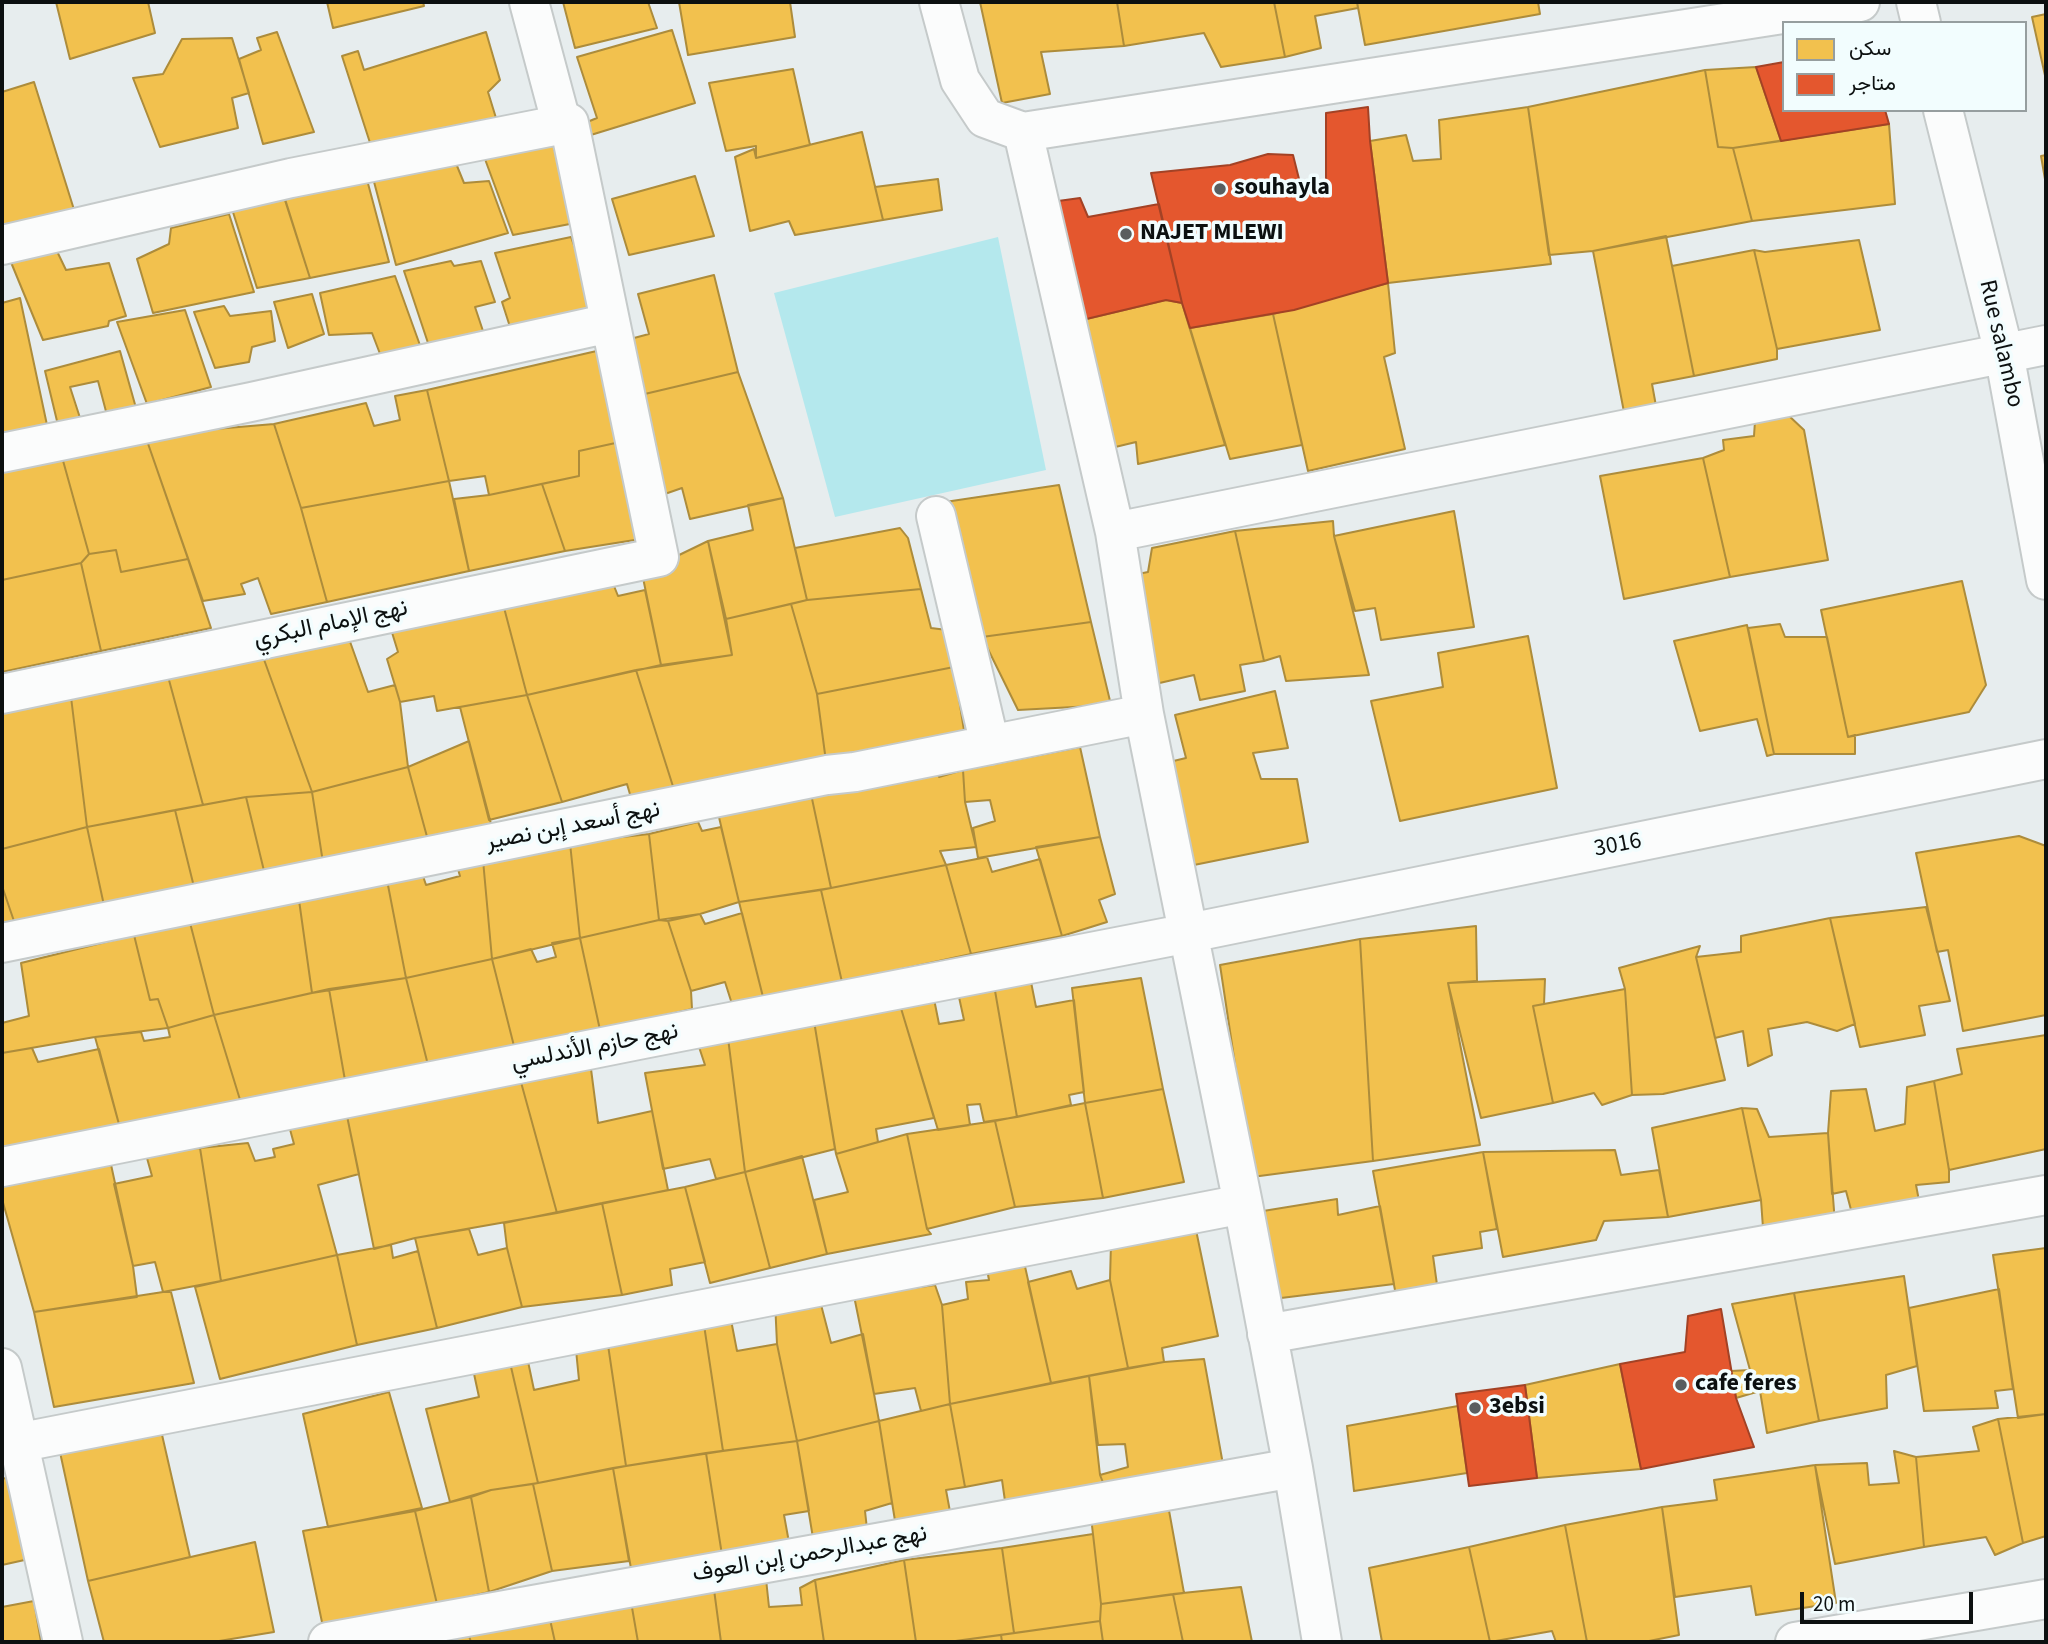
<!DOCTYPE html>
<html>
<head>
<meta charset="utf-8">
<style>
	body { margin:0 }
	#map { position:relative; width:2048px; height:1644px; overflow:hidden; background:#e7edee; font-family:"Source Sans 3",Vazirmatn,sans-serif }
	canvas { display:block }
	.frame { position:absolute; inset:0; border:4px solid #0c1010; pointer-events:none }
	.legend { position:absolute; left:1782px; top:21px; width:245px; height:91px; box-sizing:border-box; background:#f2fdfe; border:2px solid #969e9f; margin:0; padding:9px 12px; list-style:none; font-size:21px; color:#0c1010 }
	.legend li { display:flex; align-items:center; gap:14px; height:35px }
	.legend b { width:35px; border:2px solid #969e9f }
	.scale { position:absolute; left:1800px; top:1592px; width:173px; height:32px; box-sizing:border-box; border:4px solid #0c1010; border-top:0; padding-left:9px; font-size:21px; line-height:24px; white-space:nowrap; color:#0c1010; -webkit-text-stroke:5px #f2fdfe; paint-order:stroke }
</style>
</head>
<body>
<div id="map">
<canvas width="2048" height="1644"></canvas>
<div class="frame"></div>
<ul class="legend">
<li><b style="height:19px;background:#f2c14e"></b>سكن</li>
<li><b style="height:19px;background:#e4572e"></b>متاجر</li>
</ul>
<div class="scale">20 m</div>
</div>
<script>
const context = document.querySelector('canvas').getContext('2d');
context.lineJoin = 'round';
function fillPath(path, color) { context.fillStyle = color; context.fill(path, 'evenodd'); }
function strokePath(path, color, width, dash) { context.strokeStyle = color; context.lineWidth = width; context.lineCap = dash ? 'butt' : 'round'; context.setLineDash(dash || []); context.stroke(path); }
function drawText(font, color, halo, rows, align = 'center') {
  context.font = font + ' "Source Sans 3",Vazirmatn,sans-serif'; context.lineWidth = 7; context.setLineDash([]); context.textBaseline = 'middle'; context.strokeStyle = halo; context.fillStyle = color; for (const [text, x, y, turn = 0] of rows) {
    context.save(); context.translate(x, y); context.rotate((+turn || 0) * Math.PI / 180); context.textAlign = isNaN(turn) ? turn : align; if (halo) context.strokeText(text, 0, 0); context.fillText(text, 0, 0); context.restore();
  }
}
const green = new Path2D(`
	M998 237 1046 470 835 517 774 293Z`);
const homes = new Path2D(`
	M56 2H148L155 33 70 59Z
	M327 2H423L424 6 333 28Z
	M563 2H648L657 28 575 48Z
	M679 2H790L795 37 688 55Z
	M980 2H1117L1124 46 1041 52 1050 94 1002 103Z
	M1117 2H1274L1285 57 1221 67 1204 33 1124 46Z
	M1274 2H1357L1358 8 1315 16 1321 48 1285 57Z
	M1357 2H1538L1540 14 1365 45Z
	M2046 14V80L2032 17Z
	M672 30 695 103 581 138 575 127 597 118 577 57Z
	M277 32 314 132 263 144 239 59 261 50 257 38Z
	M486 32 500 80 488 92 500 131 372 149 342 56 358 51 364 70Z
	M232 38 249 93 232 98 238 128 160 147 133 78 163 74 182 39Z
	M1756 67 1781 141 1733 148 1718 147 1705 70Z
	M793 69 810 145 756 158V146L726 151 709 83Z
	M1705 70 1718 147 1733 148 1752 221 1593 251 1549 255 1528 107Z
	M34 82 76 216 2 226V92Z
	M1528 107 1551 264 1388 283 1370 141 1406 135 1413 161 1441 159 1439 120Z
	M1889 124 1895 204 1752 221 1733 148Z
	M862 132 883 220 795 235 789 221 750 231 735 157 754 149 756 158Z
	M552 141 575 223 513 235 482 151Z
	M2046 155V185L2041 156Z
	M455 161 464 183 489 181 508 233 396 265 373 178Z
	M366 176 389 262 310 278 283 194Z
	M695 176 714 236 629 255 612 199Z
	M938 179 942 210 883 220 875 187Z
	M285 199 310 278 257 288 232 209Z
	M229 214 254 292 153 313 137 259 169 244 171 228Z
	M1666 236 1694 376 1652 384 1656 406 1624 412 1593 251Z
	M571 237 597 308 511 330 502 302 510 298 495 253Z
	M1859 240 1880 330 1777 349 1754 250 1765 252Z
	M54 245 66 270 109 263 126 316 109 321 108 326 43 340 8 255Z
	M1754 250 1777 349V359L1694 376 1672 266Z
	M451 261 454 266 481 261 495 302 475 307 483 331 429 346 404 271Z
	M714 275 738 372 632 397 619 342 649 334 638 294Z
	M395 276 421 348 382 359 372 333 329 335 320 293Z
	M1388 283 1395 353 1384 357 1405 449 1308 471 1273 314Z
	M312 294 324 334 288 348 274 302Z
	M20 298 47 425 2 434V303Z
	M1166 300 1182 303 1225 445 1138 464 1136 442 1107 449 1078 321Z
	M224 306 230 316 271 311 275 341 252 347 249 362 215 368 194 312Z
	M185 310 211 387 147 404 117 322Z
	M1273 314 1302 445 1230 459 1190 328Z
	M601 350 620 442 579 451V476L489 495 485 476 449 481 427 390Z
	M120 351 136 408 108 419 98 381 70 387 81 421H57L45 371Z
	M738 372 783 498 690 519 682 488 659 496 632 397Z
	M427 390 449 481 301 508 274 424 366 403 374 426 400 420 395 396Z
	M1788 415 1804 430 1828 560 1730 577 1703 458 1724 450 1723 440 1754 436 1755 421Z
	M274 424 301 508 327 602 271 614 258 578 241 584 245 594 203 601 145 435Z
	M145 435 188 559 121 572 116 550 89 554 62 457Z
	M620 442 641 539 565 551 542 484 579 476V451Z
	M62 457 89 554 81 563 2 580V471Z
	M1703 458 1730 577 1624 599 1600 476Z
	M449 481 469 571 327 602 301 508Z
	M542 484 565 551 469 571 454 499 489 495Z
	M1059 485 1091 622 982 637 945 502Z
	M783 498 807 600 726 619 708 541 753 530 748 505Z
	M1454 511 1474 627 1381 640 1375 608 1355 611 1334 536Z
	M1333 521 1334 536 1369 675 1286 681 1280 656 1264 661 1235 531Z
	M900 528 908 538 921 589 807 600 795 548Z
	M1235 531 1264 661 1240 665 1245 691 1200 700 1194 675 1151 685 1128 576 1148 572 1152 548Z
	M708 541 732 655 661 665 642 573Z
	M116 550 121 572 188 559 211 628 101 651 81 563 89 554Z
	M81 563 101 651 2 672V580Z
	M612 581 618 596 645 590 661 665 527 695 502 600Z
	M1962 581 1986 685 1969 712 1848 737 1821 610Z
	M921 589 931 628 947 630 954 667 817 694 791 604 807 600Z
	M502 600 527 695 437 711 434 696 400 702 387 659 398 652 390 626Z
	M791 604 817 694 827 769 677 799 636 670 732 655 726 619Z
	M1091 622 1111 705 1018 710 982 637Z
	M1780 624 1785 637H1827L1848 737 1855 735V754H1774L1748 628Z
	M1747 625 1774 754 1767 756 1757 719 1700 731 1674 641Z
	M348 636 368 692 395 685 400 702 408 767 312 792 262 654Z
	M1528 636 1557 788 1400 821 1371 701 1443 687 1438 653Z
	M262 654 312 792 246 797 203 805 166 669Z
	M954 667 966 743 827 769 817 694Z
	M166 669 203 805 87 827 71 697Z
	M636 670 677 799 634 808 627 784 562 802 527 695Z
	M1275 691 1288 748 1253 753 1261 779H1297L1308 842 1184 867 1161 764 1186 758 1175 715Z
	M527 695 562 802 489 820 460 707Z
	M71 697 87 827 2 849V713Z
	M469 741 494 835 429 844 408 767Z
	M1080 747 1100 837 978 858 973 828 995 821 990 800 965 802 963 770Z
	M408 767 429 844 324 869 312 792Z
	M938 767 939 777 963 770 965 802 976 847 940 851 946 865 831 888 811 794Z
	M312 792 324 869 266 879 246 797Z
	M811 794 831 888 739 902 718 813Z
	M246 797 266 879 195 891 175 810Z
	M175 810 195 891 105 910 87 827Z
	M698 822 702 831 721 827 739 902 700 914 659 920 649 834Z
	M87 827 105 910 16 927 2 886V849Z
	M649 834 659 920 580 938 570 843Z
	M2019 836 2046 846V1015L1963 1031 1948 950 1937 952 1916 853Z
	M1100 837 1115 894 1099 900 1107 922 1062 936 1036 847Z
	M570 843 580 938 492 959 483 860Z
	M987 857 992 872 1040 859 1062 936 971 954 946 865Z
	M483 860 492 959 406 978 386 875 420 867 426 885 460 876 457 866Z
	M946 865 971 954 842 982 821 890Z
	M386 875 406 978 312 993 298 893Z
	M2 886 16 927 2 930Z
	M821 890 842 982 763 997 739 902Z
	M298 893 312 993 214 1015 189 919Z
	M1926 907 1950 1001 1919 1006 1925 1035 1860 1047 1830 918Z
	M742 913 763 997 732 1004 725 982 691 991 668 921 700 914 705 924Z
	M1830 918 1855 1024 1837 1031 1807 1022 1768 1029 1772 1055 1748 1066 1743 1031 1715 1038 1696 957 1741 952V936Z
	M189 919 214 1015 168 1028 158 999 150 1000 134 935Z
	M659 920 668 921 691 991 692 1009 600 1030 580 938Z
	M1476 926 1477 981 1448 983 1480 1145 1373 1161 1360 939Z
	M134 935 150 1000 158 999 168 1028 95 1037 2 1053V1023L29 1016 21 963Z
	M580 938 600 1030 515 1050 492 959 531 949 537 962 556 957 552 943Z
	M1360 939 1373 1161 1252 1177 1220 965Z
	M1700 946 1696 957 1725 1080 1663 1094 1632 1095 1625 989 1619 968Z
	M492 959 515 1050 428 1065 406 978Z
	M1030 977 1036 1007 1074 1000 1084 1092 1069 1095 1071 1105 1017 1117 994 985Z
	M406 978 428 1065 346 1086 329 989Z
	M1141 978 1163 1089 1085 1103 1072 988Z
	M1545 979 1544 1004 1533 1006 1553 1103 1481 1118 1448 983Z
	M994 985 1017 1117 984 1122 980 1104 967 1105 970 1125 938 1130 900 1005 934 999 939 1024 964 1020 957 988Z
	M329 989 346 1086 241 1103 214 1015Z
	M1625 989 1632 1095 1602 1105 1594 1093 1553 1103 1533 1006Z
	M900 1005 934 1118 876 1129 878 1142 836 1154 814 1021Z
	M214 1015 241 1103 120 1128 95 1037 141 1032 144 1041 170 1037 168 1028Z
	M814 1021 835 1149 745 1172 728 1038Z
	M2046 1035V1149L1949 1170 1934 1081 1962 1074 1957 1049Z
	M728 1038 745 1172 716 1179 710 1159 663 1169 645 1073 705 1065 698 1044Z
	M32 1048 38 1062 99 1049 120 1128 2 1153V1053Z
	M591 1069 598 1123 652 1111 668 1190 557 1213 519 1075Z
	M519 1075 557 1213 415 1238 374 1249 346 1111Z
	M1934 1081 1949 1170V1182L1916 1185 1920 1206 1854 1221 1846 1191 1832 1194 1828 1133 1831 1091 1866 1089 1875 1131 1905 1124 1907 1087Z
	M1163 1089 1184 1182 1103 1198 1085 1103Z
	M1085 1103 1103 1198 1015 1207 995 1121Z
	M1742 1108 1761 1200 1668 1217 1652 1128Z
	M1742 1108 1757 1109 1769 1137 1828 1133 1835 1223 1763 1228 1761 1200Z
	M346 1111 359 1174 318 1185 337 1255 221 1281 200 1148 248 1143 255 1161 275 1157 273 1149 294 1144 288 1122Z
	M995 1121 1015 1207 927 1229 907 1134Z
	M907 1134 927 1229 931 1234 827 1254 814 1200 848 1192 836 1154Z
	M200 1148 221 1281 163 1292 155 1262 133 1266 114 1184 152 1176 145 1151Z
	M1615 1150 1621 1175 1659 1170 1668 1217 1604 1221 1596 1240 1503 1257 1483 1152Z
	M1483 1152 1497 1229 1480 1232 1482 1248 1433 1256 1438 1292 1397 1301 1373 1171Z
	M802 1156 827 1254 770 1268 745 1172Z
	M110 1160 133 1266 137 1297 34 1312 2 1199V1179Z
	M745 1172 770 1268 710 1283 685 1187Z
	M685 1187 705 1262 670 1269 672 1285 622 1295 602 1203Z
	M1337 1199 1338 1215 1380 1206 1394 1284 1273 1299 1257 1212Z
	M602 1203 622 1295 522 1307 507 1248 504 1223Z
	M469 1229 478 1255 507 1248 522 1307 437 1328 415 1238Z
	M1196 1230 1218 1336 1162 1348 1164 1362 1128 1368 1110 1280 1111 1243Z
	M391 1245 393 1258 418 1251 437 1328 357 1345 337 1255Z
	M2046 1248V1414L2018 1418 1993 1255Z
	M1022 1253 1051 1383 950 1404 942 1305 968 1299 966 1282 989 1280 985 1259Z
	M337 1255 357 1345 220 1379 195 1287Z
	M1071 1271 1077 1289 1110 1280 1128 1368 1051 1383 1028 1282Z
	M1904 1276 1917 1366 1886 1375 1887 1408 1819 1421 1794 1293Z
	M935 1285 942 1305 950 1404 921 1411 915 1388 874 1394 854 1296Z
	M1999 1289 2013 1389 1995 1391 1998 1408 1924 1411 1909 1308Z
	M163 1292H171L194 1383 54 1407 34 1312Z
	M1794 1293 1819 1421 1767 1433 1760 1391 1736 1398 1731 1371 1750 1370 1732 1304Z
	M819 1297 831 1343 863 1334 879 1421 797 1441 777 1344 775 1301Z
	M731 1320 737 1351 777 1344 797 1441 723 1451 704 1325Z
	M704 1325 723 1451 626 1466 608 1345Z
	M608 1345 626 1466 538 1483 508 1354 526 1352 534 1390 579 1380 576 1350Z
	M508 1354 538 1483 491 1490 450 1502 426 1409 479 1397 471 1360Z
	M1204 1359 1224 1470 1106 1490 1100 1475 1128 1467 1125 1444 1098 1445 1089 1376 1164 1362Z
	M1620 1364 1641 1469 1537 1478 1525 1385Z
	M1089 1376 1100 1475 1106 1490 1005 1501 1002 1480 965 1487 950 1404Z
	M389 1392 422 1508 328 1527 303 1414Z
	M950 1404 965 1487 946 1490 951 1517 896 1527 879 1421Z
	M1458 1406 1467 1473 1354 1491 1347 1426Z
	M2046 1414V1536L2023 1543 1998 1419Z
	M1998 1419 2023 1543 1995 1555 1986 1537 1924 1547 1916 1457 1979 1451 1973 1427Z
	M879 1421 892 1503 865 1511 867 1529 813 1538 797 1441Z
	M160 1426 190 1557 88 1581 58 1443Z
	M797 1441 809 1511 784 1515 790 1548 722 1555 706 1453Z
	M1894 1451 1916 1457 1924 1547 1835 1564 1815 1465 1867 1463 1869 1485 1899 1483Z
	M706 1453 722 1555 632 1574 613 1468Z
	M1815 1465 1836 1603 1756 1615 1751 1586 1675 1597 1662 1507 1717 1500 1714 1480Z
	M613 1468 629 1561 552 1571 533 1484Z
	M13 1476 29 1559 2 1565V1479Z
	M533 1484 552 1571 489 1592 471 1497 491 1490Z
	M471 1497 489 1592 437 1604 415 1511Z
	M1168 1505 1184 1593 1101 1604 1091 1517Z
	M1662 1507 1679 1635 1644 1642H1587L1565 1525Z
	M415 1511 437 1604 323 1627 303 1531Z
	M1565 1525 1587 1642H1556L1552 1631 1490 1642 1469 1547Z
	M1093 1534 1101 1604 1100 1621 1014 1633 1002 1548Z
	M255 1542 274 1632 213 1642H104L88 1581Z
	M1469 1547 1490 1642H1382L1369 1568Z
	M1002 1548 1014 1633 948 1642H916L904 1560Z
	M904 1560 916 1642H824L815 1580Z
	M766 1579 769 1607 802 1605 800 1588 815 1580 824 1642H721L713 1582Z
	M713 1582 721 1642H638L630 1596Z
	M1241 1587 1252 1642H1183L1173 1594Z
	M1173 1594 1183 1642H1103L1100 1621 1101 1604Z
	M630 1596 638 1642H555L549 1615Z
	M34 1601 41 1642H2V1607Z
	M549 1615 555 1642H471L468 1633Z
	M1100 1621 1103 1642H1002L1001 1635Z
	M468 1633 471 1642H440Z
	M1001 1635 1002 1642H948Z`);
const shops = new Path2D(`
	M1784 62V110H1885L1889 124 1781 141 1756 67Z
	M1368 107 1370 141 1388 283 1294 310 1190 328 1182 303 1151 173 1230 165 1268 154 1293 155 1300 183H1326V113Z
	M1080 198 1088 217 1159 204 1182 303 1166 300 1078 321 1051 202Z
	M1721 1309 1736 1398 1754 1447 1641 1469 1620 1364 1685 1352 1688 1316Z
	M1525 1385 1537 1478 1469 1486 1456 1394Z`);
const minor = new Path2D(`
	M939 2 960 80 985 118 1023 132 1860 2
	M1916 2 1921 23
	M1943 110 2004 353 2046 580
	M1023 132 1115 532 1144 714 1243 1204 1293 1468 1322 1642
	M2 245 291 178 569 123
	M2 453 251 402 610 323
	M936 516 990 745
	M1115 532 2046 345
	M2 694 659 557 569 123 560 118 529 2
	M2 943 827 775 855 772 1144 714
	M2 1167 643 1039 1189 933 2046 759
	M1267 1334 2046 1195
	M2 1368 63 1642
	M17 1443 1243 1204
	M328 1642 1293 1468
	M1795 1642 2046 1599`);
const markers = [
	[1220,189,7,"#595d5e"],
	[1126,234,7,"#595d5e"],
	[1681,1385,7,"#595d5e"],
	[1475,1408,7,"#595d5e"]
];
const poiNames = [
	["souhayla",1234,189],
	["NAJET MLEWI",1140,234],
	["cafe feres",1695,1385],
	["3ebsi",1489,1408]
];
const streetNames = [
	["Rue salambo",2000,344,77],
	["نهج الإمام البكري",331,625,-12],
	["نهج أسعد إبن نصير",573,827,-11],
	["3016",1618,846,-11],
	["نهج حازم الأندلسي",595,1048,-11],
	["نهج عبدالرحمن إبن العوف",810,1555,-10]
];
fillPath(green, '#b4e8ed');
fillPath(homes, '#f2c14e');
strokePath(homes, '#ad8c3b', 2);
fillPath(shops, '#e4572e');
strokePath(shops, '#a34225', 2);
strokePath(minor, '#c5caca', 42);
strokePath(minor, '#fbfcfc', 38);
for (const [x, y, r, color] of markers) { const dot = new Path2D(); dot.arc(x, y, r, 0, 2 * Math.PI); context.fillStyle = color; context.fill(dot); strokePath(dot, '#f2fdfe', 2.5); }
drawText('bold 24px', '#0c1010', '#f2fdfe', poiNames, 'left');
drawText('24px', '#0c1010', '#f2fdfe', streetNames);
</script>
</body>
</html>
